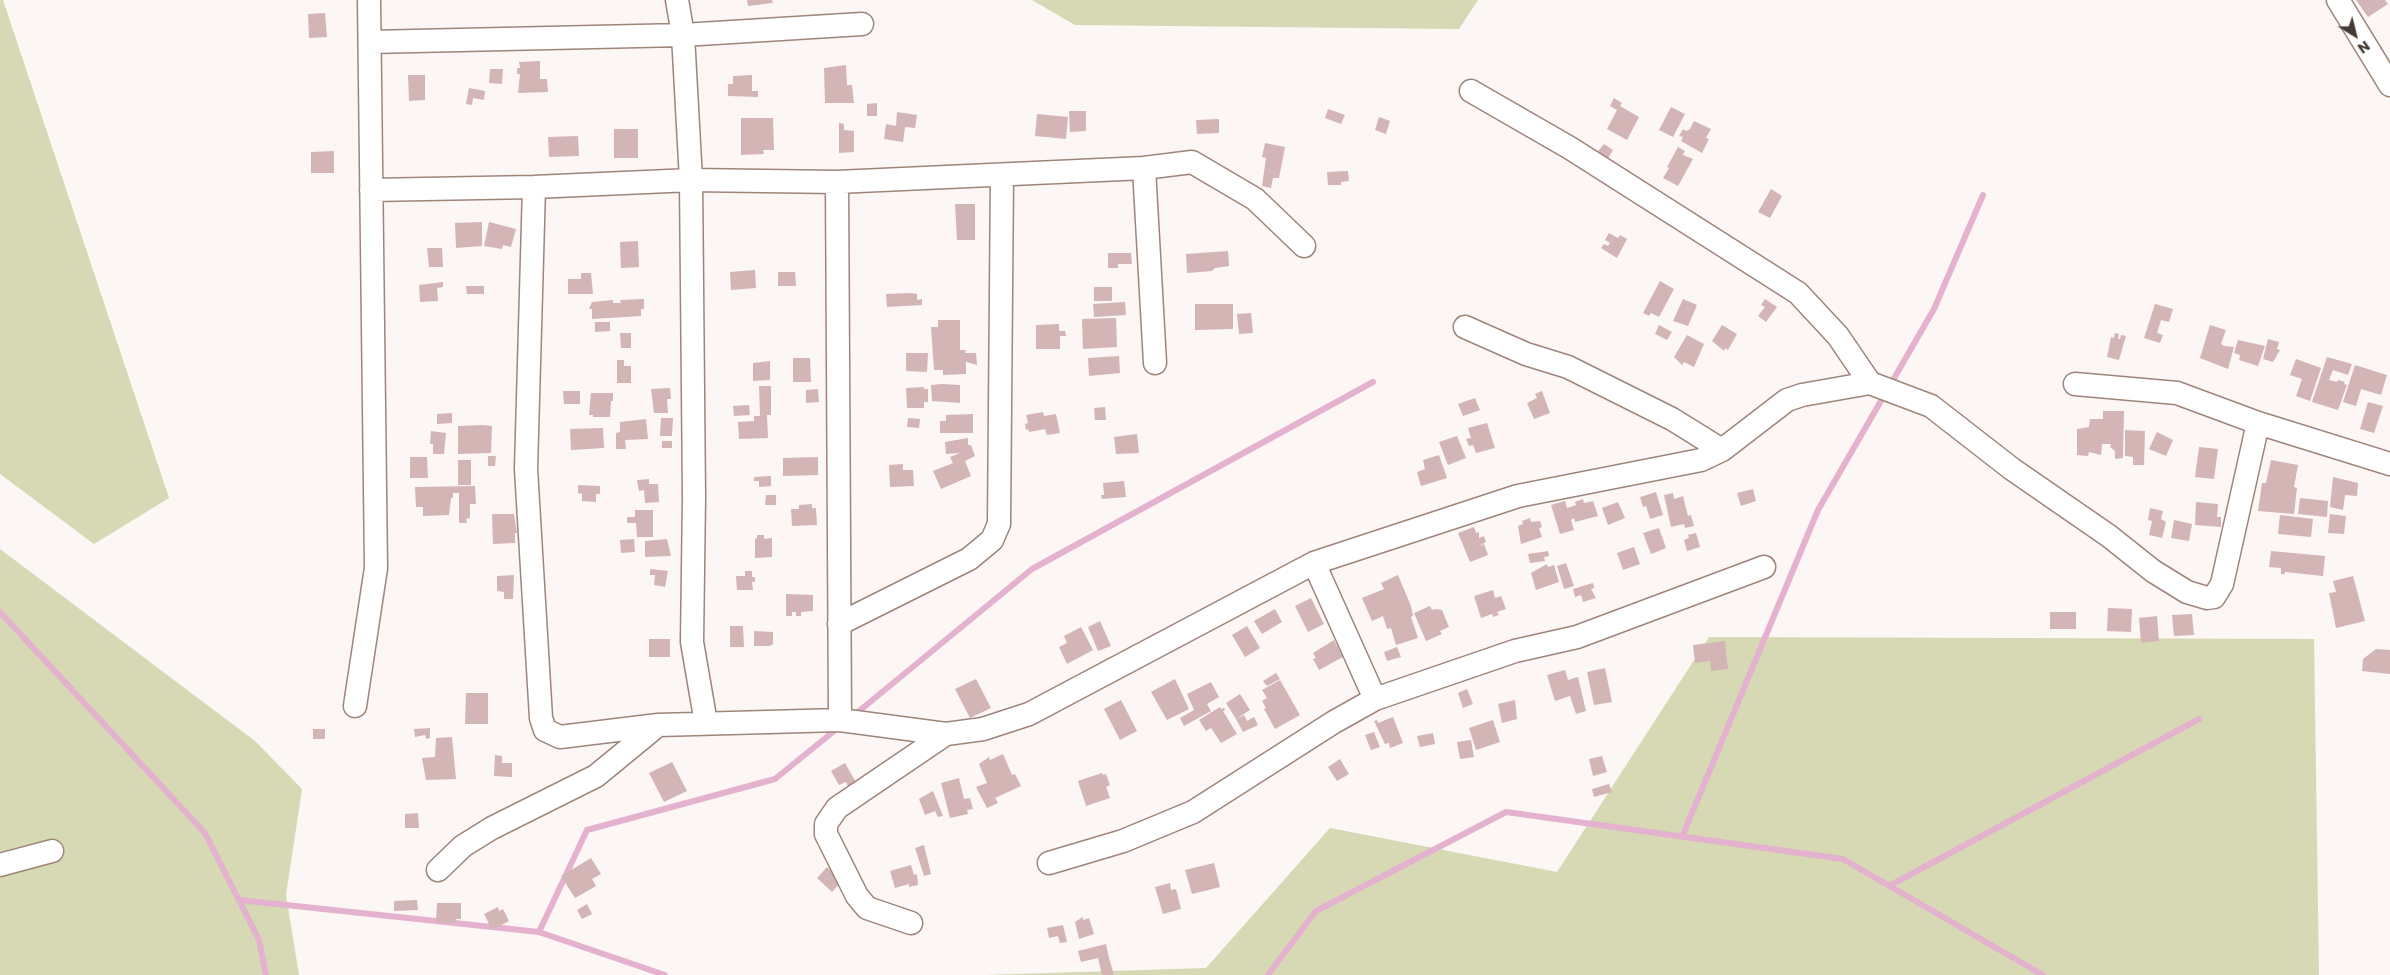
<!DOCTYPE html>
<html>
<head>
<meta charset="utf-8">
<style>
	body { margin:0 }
	#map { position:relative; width:2390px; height:975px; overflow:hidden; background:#fcf6f4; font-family:Poppins,sans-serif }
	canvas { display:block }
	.north { position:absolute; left:2330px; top:10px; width:50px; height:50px; -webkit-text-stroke:4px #fff; paint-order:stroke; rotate:144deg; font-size:14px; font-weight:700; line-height:20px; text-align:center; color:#443a34 }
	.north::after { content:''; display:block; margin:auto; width:18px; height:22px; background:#443a34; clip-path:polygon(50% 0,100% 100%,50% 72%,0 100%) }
</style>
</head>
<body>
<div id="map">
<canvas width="2390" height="975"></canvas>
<div class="north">N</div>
</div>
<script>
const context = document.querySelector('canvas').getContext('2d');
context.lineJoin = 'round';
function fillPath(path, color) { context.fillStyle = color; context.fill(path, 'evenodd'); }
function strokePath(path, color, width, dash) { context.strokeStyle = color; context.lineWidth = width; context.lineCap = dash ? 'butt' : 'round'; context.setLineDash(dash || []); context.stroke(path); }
const green = new Path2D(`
	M0 0H3L169 498 94 544 0 474Z
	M1032 0H1478L1459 29 1075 25Z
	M0 549 255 741 302 789 286 895 299 975H0Z
	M1709 637 2314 639 2319 975H986L1206 968 1330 828 1557 872Z`);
const stream = new Path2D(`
	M0 612 205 833 259 940 266 975
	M853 716 1032 569 1373 382
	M1682 837 1818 510 1934 309 1983 195
	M1889 886 2199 719
	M239 900 539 932 665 975
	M539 932 587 830 775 779 839 727
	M1268 975 1316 911 1506 812 1843 859 2043 975`);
const building = new Path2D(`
	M747 0H772L773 3 748 6Z
	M2356 0H2385L2388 4 2368 17Z
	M325 13 327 37 309 38 308 14Z
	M540 61V79H547L548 92 518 93 520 74H517V68H520L519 62Z
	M846 65 847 85H852L854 103H825L824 68Z
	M490 69H503L502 84 489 83Z
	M408 75H425V100L409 101Z
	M752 75V91H758V97L728 96V84H733V76Z
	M469 88 485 91 484 100 473 98 472 105 466 104Z
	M1614 98 1622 103 1620 106 1639 117 1627 140 1607 129 1617 110 1610 106Z
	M877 103V116H867V104Z
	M1671 107 1685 114 1673 137 1659 130Z
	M1328 109 1345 115 1341 124 1325 118Z
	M1069 111H1086V131L1070 132Z
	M897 112 917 115 915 128 905 127 903 142 884 139 886 124 896 126Z
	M1037 114 1068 117 1066 139 1035 136Z
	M1379 117 1390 121 1386 134 1375 130Z
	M741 118H773L774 150H763L764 154 741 155Z
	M1219 119V133L1197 134 1196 120Z
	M1694 121 1711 129 1706 138 1709 139 1702 153 1681 141 1683 137 1679 136 1683 129 1686 131 1690 129Z
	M839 123 844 124V130L854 131V152L839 153Z
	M614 129H638V158H614Z
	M578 136 579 156 549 157 548 137Z
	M1265 143 1285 147 1279 178H1273L1271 188 1262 186 1266 158 1262 157Z
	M1604 144 1613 150 1606 162 1595 155Z
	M1678 147 1685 151 1683 155 1693 159 1678 186 1663 178 1669 168 1667 167Z
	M334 151V173H311V152Z
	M1348 171 1349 181 1341 182V185H1328L1327 172Z
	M1771 189 1782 196 1770 218 1758 212Z
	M955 204H975V240H957Z
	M482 222V246L456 248 455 223Z
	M489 222 516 229 511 247 503 245 502 249 484 246Z
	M1609 233 1618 238 1620 235 1627 239 1617 258 1601 248 1604 244 1608 246 1610 243 1605 240Z
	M638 241 639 267 621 268 620 242Z
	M427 248H442L443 267H429Z
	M1228 251 1229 266 1215 268 1212 271 1187 273 1186 254Z
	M1108 253H1131L1132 264H1118V268H1108Z
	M755 270 756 288 731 290 730 272Z
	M778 272H795L796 286H778Z
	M581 273H591L593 294H568V279H581Z
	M1660 281 1674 289 1659 317 1651 313 1649 316 1643 313Z
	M443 282V287L437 288 438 301 420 302 419 285Z
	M466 286H484V294H467Z
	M1094 287H1112V301H1094Z
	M910 293 917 294V300L922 299V305L887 307 886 294Z
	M644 299V309H641V316L592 319V309H589L592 302 613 300V303H621L620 300Z
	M1683 299 1697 305 1688 326 1673 321Z
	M1765 299 1777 307 1766 322 1758 316 1765 307 1761 305Z
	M1125 302 1126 315 1094 317 1093 304Z
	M1195 304H1233V329L1195 330Z
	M2155 304 2173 309 2169 322 2161 320 2157 333 2163 335 2160 343 2144 338Z
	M1251 313 1253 333 1239 334 1237 314Z
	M1116 318 1117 347 1083 349 1082 319Z
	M938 320H960V350H966L965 353H976L977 365 966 362V374L943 375V370H934L931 327H938Z
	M595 322H610V331L595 332Z
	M1059 324V331H1065L1066 336H1060V349H1036V325Z
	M1659 325 1672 332 1667 340 1655 334Z
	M1722 325 1737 334 1728 350 1725 348 1724 351 1712 341Z
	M2210 325 2226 330 2221 344 2224 346 2234 347 2228 369 2200 358Z
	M620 333H631V348H621Z
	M2115 333 2119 334 2118 339H2120L2121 335 2126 336 2119 360 2107 357 2111 337 2114 338Z
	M1687 335 1704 344 1694 367 1684 362 1682 365 1674 357Z
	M2268 339 2279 342 2277 349 2280 350 2273 362 2263 359Z
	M2238 340 2265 346 2258 366 2239 360 2240 355 2234 353Z
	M906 353H928L927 372 906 371Z
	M1119 356 1120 373 1089 376 1088 358Z
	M2327 357 2352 364 2348 375 2333 370 2329 380 2337 382 2338 380 2345 382 2344 384 2347 385 2338 410 2312 402Z
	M793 358H810L811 382H793Z
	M2296 359 2321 368 2310 401 2296 396 2302 379 2290 375Z
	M617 360H624V366H631V383H617Z
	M770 361V380L753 381V363Z
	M2355 365 2387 375 2381 395 2361 389 2356 406 2343 402Z
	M942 384 960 385V403L932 401 931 385Z
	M759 386H771V415H767L768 438 739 439 738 422 754 421V416H760Z
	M924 387V389H928V402H924V408H907L906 388Z
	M670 388 671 399H667L668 413H654L651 389Z
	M818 389 819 402 806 403V390Z
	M563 391H580V404H564Z
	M1542 391 1550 413 1534 419 1527 403 1537 398 1535 394Z
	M591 393H613V401H611L610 417H593V415H589Z
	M1475 398 1480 410 1463 416 1458 404Z
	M2368 402 2383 406 2374 433 2360 429Z
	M749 405 750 415 734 416 733 406Z
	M1105 407 1106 420H1095L1094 408Z
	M2103 411H2124L2123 458 2115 459V451L2110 447 2111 444H2102L2101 455 2089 452 2088 456 2077 455V429L2089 427 2090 419H2103Z
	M1043 412 1044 416 1056 414 1060 433 1047 435 1045 429 1029 432 1028 429 1026 430 1025 424 1028 423 1026 415Z
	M452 413V423L437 424V414Z
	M973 414V433H940V421H946V415Z
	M661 418H673L672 436H660Z
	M908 418 920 419 919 428 907 427Z
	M646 419 648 439 625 440 626 449H616V433L620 432V422Z
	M1487 423 1495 448 1476 453 1473 445 1469 446 1466 439 1471 438 1468 428Z
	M483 425 492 426 491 453 458 454V426Z
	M603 428 604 448 571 450 570 429Z
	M2125 430 2145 431 2144 465H2133V457L2125 456Z
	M431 431 446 433 444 454H433V444H430Z
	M2157 432 2173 440 2166 456 2149 449Z
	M1137 434 1139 453 1116 454 1114 437Z
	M1457 436 1466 458 1448 465 1439 442Z
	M968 438V445H971L975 456 965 461 971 476 941 489 933 471 953 463 950 457 960 453 946 454 945 442Z
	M662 441H672V448H662Z
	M2199 447 2218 449 2214 479 2195 477Z
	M1439 455 1447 478 1421 486 1417 472 1425 469 1423 460Z
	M488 456H496L495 466H488Z
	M410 457H427L428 478H410Z
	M818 457V475L783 476V458Z
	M458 460H471V485H458Z
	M2271 460 2298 465 2294 487 2297 488 2294 514 2258 511 2262 483H2266Z
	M903 464V470H913L914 486 890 487 889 465Z
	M771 476V486L759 487V481H754V477Z
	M2333 477 2358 483 2357 496 2345 495 2343 510 2330 507Z
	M649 479V484H658L659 502 645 503 644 490 639 491 637 480Z
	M1124 481 1126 497 1102 499 1101 495H1104L1103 483Z
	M578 485 600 486V494H596V502L582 501V494L578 493Z
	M475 486 476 504H470V518L466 519 467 523H459V493H453V498H451L449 515 423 516V507H416L415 487Z
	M1753 489 1756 501 1741 506 1737 493Z
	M1656 492 1663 515 1650 519 1646 506 1643 507 1640 497Z
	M1673 493 1674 499 1683 496 1688 516 1691 515 1694 526 1685 528 1684 524 1671 527 1664 495Z
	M766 495H776V505H765Z
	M2300 498 2328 501 2327 517 2298 514Z
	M1583 499 1584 503 1593 501 1598 516 1575 522 1574 518 1571 520 1574 530 1560 534 1551 505 1565 501 1567 508 1576 505 1575 502Z
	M1618 502 1625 518 1608 525 1602 508Z
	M2196 502 2218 504 2217 517H2221V527L2195 525Z
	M812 504V508H816L817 525 792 526 791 509H799V505Z
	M2150 508 2163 511 2161 519 2166 522 2162 538 2149 535 2152 521 2148 520Z
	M635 510H653V537H637L636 523H627V517H635Z
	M492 514H514L517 533H515V543L493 544Z
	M2330 514 2346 516 2344 534 2328 533Z
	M2280 515 2313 519 2311 537 2278 534Z
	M1530 518 1531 522 1540 521 1542 527 1539 528 1542 537 1521 544 1518 526 1523 524 1522 521Z
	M2174 520 2192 524 2189 541 2171 538Z
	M1474 527 1476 533 1479 532V538L1484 536 1486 542 1477 547 1484 544 1488 555 1470 562 1458 533Z
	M1659 528 1666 548 1651 554 1643 533Z
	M1696 533 1700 547 1687 551 1684 540 1689 538 1688 535Z
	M757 535H764V539L772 538V557L755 558V539L757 538Z
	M634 539 635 552 621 553 620 540Z
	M667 539 671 556 645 557V541Z
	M1634 547 1640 564 1623 570 1617 553Z
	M1548 551 1549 556 1544 557 1545 561 1530 563 1528 554Z
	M2271 551 2325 556 2323 576 2285 572V574H2281V568L2269 567Z
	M1566 563 1574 586 1564 589 1557 566Z
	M1547 564 1548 567 1554 565 1559 582 1536 590 1531 573Z
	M650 569 668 571 665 587 654 585 655 575H650Z
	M745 571H752V577H755V582H752L753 590H737L736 576H745Z
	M514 575 513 599H504V592L497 591V576Z
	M1398 575 1411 606 1413 616 1411 617 1418 638 1396 645 1391 628 1387 629 1383 616 1372 621 1362 598 1384 589 1381 583Z
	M2353 576 2365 621 2336 628 2329 593 2336 592 2333 581Z
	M1593 583 1594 588 1591 589 1596 598 1583 602 1581 595 1575 597 1573 589Z
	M1493 590 1495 598 1501 596 1506 609 1497 612 1499 615 1493 617 1492 614 1481 618 1474 596Z
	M786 594 813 595V611L801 612V616H796V612H792V616H786Z
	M1311 598 1324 624 1308 632 1295 606Z
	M1430 606 1432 610 1436 609 1442 610 1449 627 1440 631 1442 634 1426 641 1414 613Z
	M2108 608 2132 609 2131 632 2107 631Z
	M1275 609 1282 622 1262 634 1254 621Z
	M2050 612H2076V629H2050Z
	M2192 614 2194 635 2174 636 2172 615Z
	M2157 616 2159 641 2141 643 2139 618Z
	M1100 621 1111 646 1098 651 1088 627Z
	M730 626H743L744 647H730Z
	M1247 626 1260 648 1245 657 1232 635Z
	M1081 627 1093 650 1067 664 1059 647 1067 643 1064 636Z
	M754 631 773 632V644L770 646H754Z
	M649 639H670V657H649Z
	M1334 640 1343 657 1319 670 1313 659 1316 658 1313 653Z
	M1725 641 1728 669 1711 671 1710 661 1695 663 1693 645Z
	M1397 647 1401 657 1387 661 1384 652Z
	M2376 649 2390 650V674L2362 671 2363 659Z
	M1605 668 1612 702 1594 705 1587 672Z
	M1565 670 1568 680 1578 677 1586 711 1576 714 1570 696 1555 701 1547 675Z
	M1276 673 1280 679 1267 686 1263 681Z
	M976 679 991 708 970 718 955 689Z
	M1175 679 1189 709 1167 720 1151 692Z
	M1280 680 1300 715 1275 729 1264 709 1266 708 1262 701 1267 698 1262 690Z
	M1211 682 1219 697 1207 704 1211 711 1184 726 1180 718 1194 710 1187 694Z
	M1467 689 1473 704 1463 708 1458 693Z
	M466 693H488V724H465Z
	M1240 694 1250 710 1236 719 1226 703Z
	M1121 700 1137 731 1120 740 1104 709Z
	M1515 700 1517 719 1502 723 1498 704Z
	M1220 707 1221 709 1224 708 1225 710 1223 711 1237 734 1221 743 1211 728 1206 731 1199 720Z
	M1244 715 1247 721 1254 717 1258 725 1243 732 1236 719Z
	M1393 717 1403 743 1390 748 1389 743 1385 744 1374 721 1377 720 1378 723Z
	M1493 720 1500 742 1476 750 1469 728Z
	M430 728V738L426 739 425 735 415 737 414 729Z
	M313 729H325V739H313Z
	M1374 732 1380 747 1371 750 1365 735Z
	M1433 733 1435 744 1420 747 1417 736Z
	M452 737 456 779 426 780 422 758 435 757 436 738Z
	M1471 740 1474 757 1460 759 1457 742Z
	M1003 754 1012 775 1015 774 1021 786 995 798 998 803 987 808 976 787 987 783 979 764 989 757 990 760Z
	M495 755 502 756V763H512V777L494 776Z
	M1602 756 1607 772 1593 776 1589 759Z
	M1340 759 1349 774 1337 781 1328 767Z
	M672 762 687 791 664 802 649 773Z
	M845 763 857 784 849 788 846 782 839 785 831 771Z
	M1102 773 1103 775 1106 774 1110 785 1106 787 1110 798 1086 806 1078 781Z
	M959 778 964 799 970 798 973 809 967 810 968 814 950 818 941 783Z
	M1609 784 1612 792 1594 797 1592 789Z
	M933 791 943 816 938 817 935 811 925 815 919 799Z
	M418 813 419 828H405V814Z
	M924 845 931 874 924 876 915 848Z
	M591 858 601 874 592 879 596 886 575 898 561 876Z
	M1214 863 1220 887 1192 894 1185 870Z
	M911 865 914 875 917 874 918 885 909 887V884L895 888 890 871Z
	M827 867 842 881 832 892 817 878Z
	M1170 883 1171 890 1176 889 1181 909 1163 914 1155 887Z
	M417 900 418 910 394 911V901Z
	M437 903H461V919H456V923L436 922Z
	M587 904 592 914 582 919 577 910Z
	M498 907 499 911 503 909 509 921 492 930 484 914Z
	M1083 917V920L1089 918 1094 934 1079 939 1075 922Z
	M1063 925 1067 942 1060 943 1058 936 1049 938 1047 928Z
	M1106 944 1109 958 1114 975H1102L1098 958 1081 962 1078 951Z`);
const minor = new Path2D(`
	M677 0 683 35 691 180 694 497 692 642 706 723
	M2338 0 2390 85
	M370 42 683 35 862 24
	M1471 91 1570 148 1798 293 1838 336 1870 383
	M1144 168 1155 363
	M837 182 840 720
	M534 187 526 469 541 718 545 730 560 737 658 725 840 720 946 734 983 729 1029 714 1314 563 1518 496 1701 460 1722 450 1787 400 1802 395 1870 383 1931 406 2012 469 2109 536 2153 571 2187 592 2207 598 2214 597 2222 584 2258 423
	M371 190 534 187 691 180 837 182 1144 168 1192 162 1255 199 1304 246
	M1465 327 1526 354 1568 367 1672 419 1722 450
	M2075 384 2177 393 2258 423 2390 464
	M1314 563 1375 699
	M839 624 969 559 992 540 999 524 1002 175
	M355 706 376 568 369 0
	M1049 863 1123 841 1193 812 1334 722 1375 699 1515 651 1577 637 1764 567
	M0 865 52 851
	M438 870 463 846 492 828 596 776 658 725
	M911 923 867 908 857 896 826 834V824L837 808 946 734`);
fillPath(green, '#d6d9b4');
strokePath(stream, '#e4b1ce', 6);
fillPath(building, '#d3b5b6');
strokePath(minor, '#9e8579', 25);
strokePath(minor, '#fff', 22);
</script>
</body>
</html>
